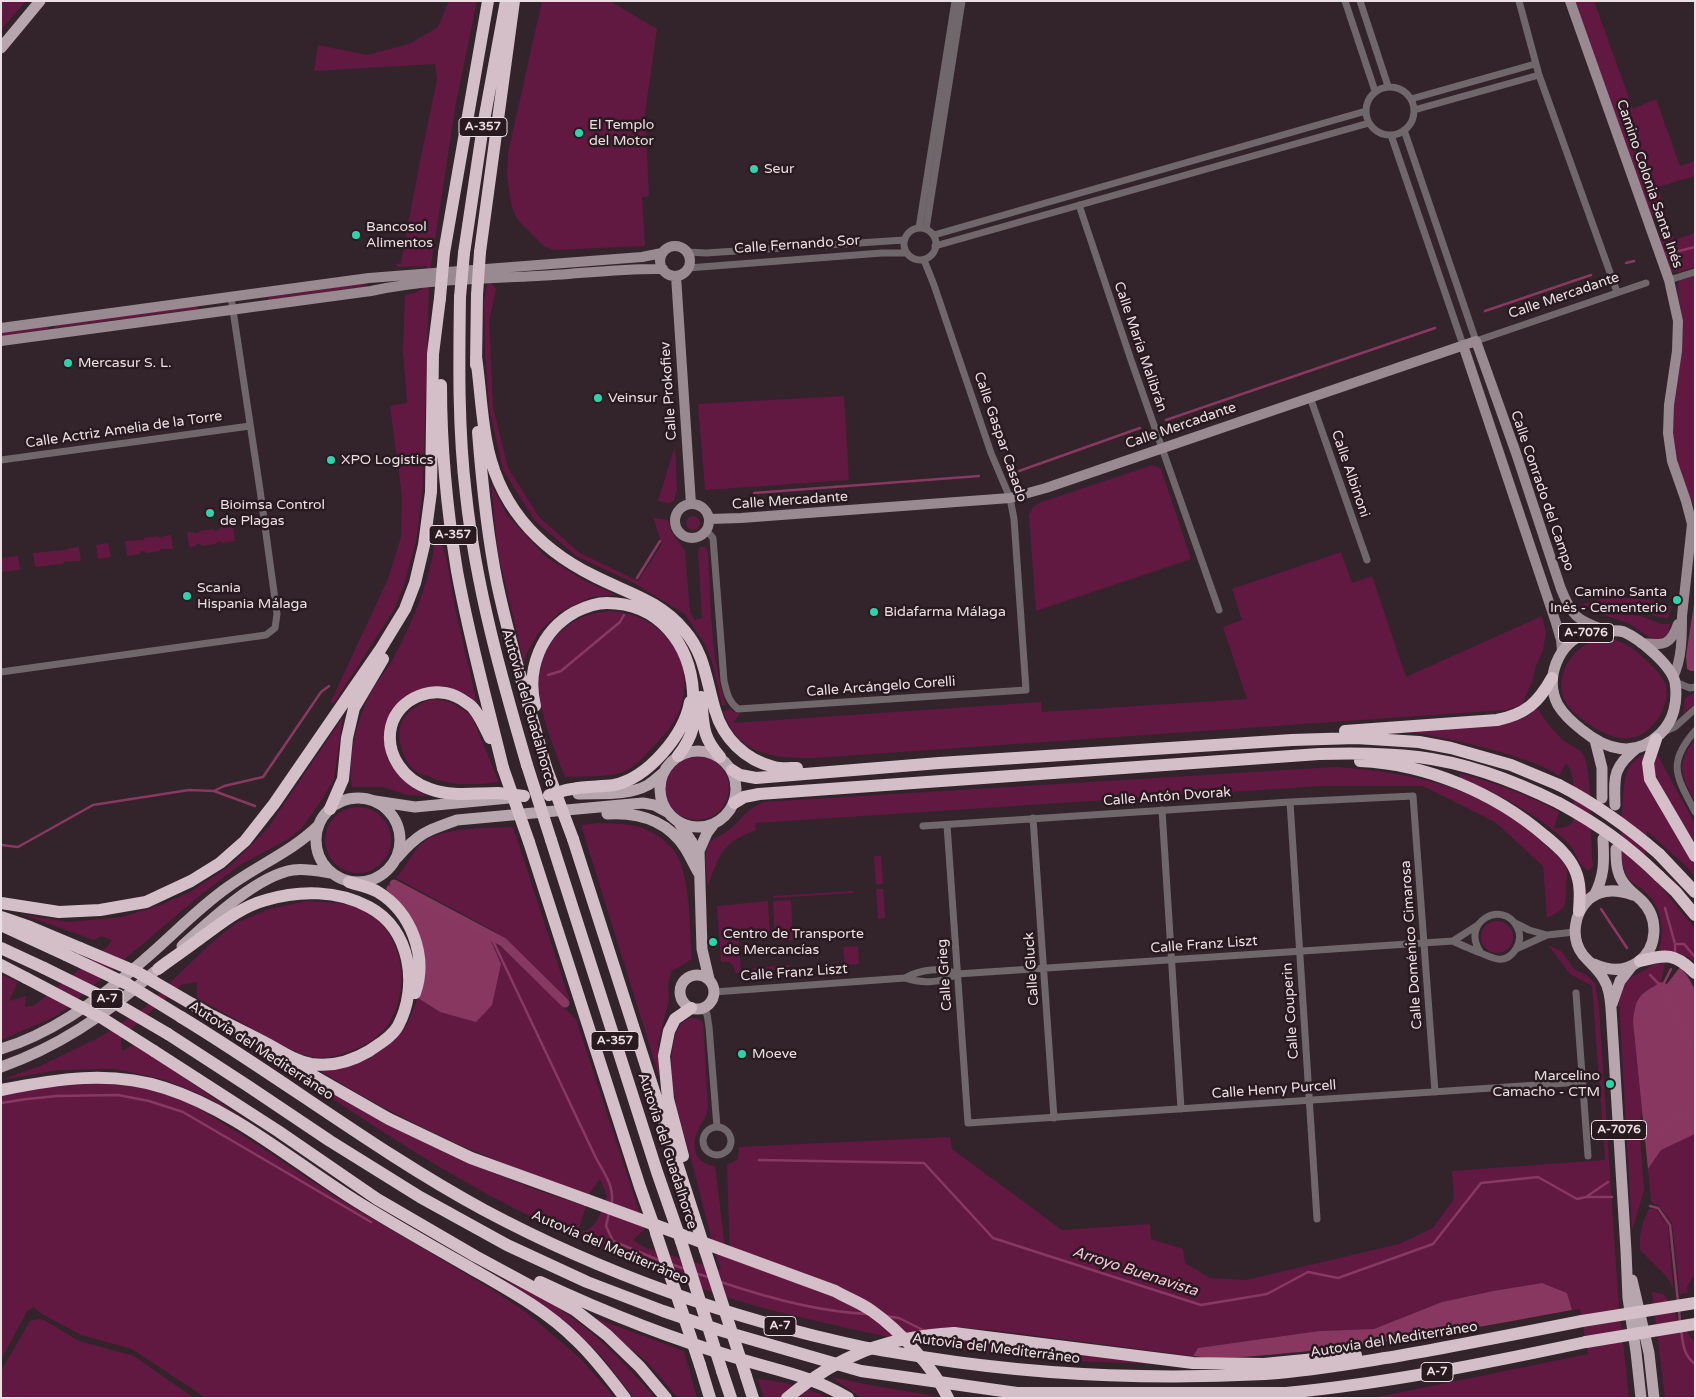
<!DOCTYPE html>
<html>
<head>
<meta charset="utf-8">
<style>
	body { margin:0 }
	#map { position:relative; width:1696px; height:1399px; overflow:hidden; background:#33232a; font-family:"Varela Round",sans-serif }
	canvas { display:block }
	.frame { position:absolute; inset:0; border:2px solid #eadfe3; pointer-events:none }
</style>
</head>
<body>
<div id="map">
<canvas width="1696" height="1399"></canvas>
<div class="frame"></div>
</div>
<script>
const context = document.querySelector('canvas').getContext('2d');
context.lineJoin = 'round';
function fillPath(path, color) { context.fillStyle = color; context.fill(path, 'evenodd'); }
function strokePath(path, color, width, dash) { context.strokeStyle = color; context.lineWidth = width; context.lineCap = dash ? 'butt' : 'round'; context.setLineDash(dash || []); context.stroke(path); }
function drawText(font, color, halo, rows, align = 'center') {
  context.font = font + ' "Varela Round",sans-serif'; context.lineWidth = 5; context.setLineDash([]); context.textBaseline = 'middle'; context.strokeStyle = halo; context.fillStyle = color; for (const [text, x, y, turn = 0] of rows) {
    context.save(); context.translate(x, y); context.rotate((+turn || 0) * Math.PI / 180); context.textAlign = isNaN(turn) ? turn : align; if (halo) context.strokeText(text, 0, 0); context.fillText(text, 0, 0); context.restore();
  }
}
const green = new Path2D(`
	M1 1H26L1 30Z
	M449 1H477L456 103 431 265 429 288 423 485 416 542 404 585 394 610 334 703H330L388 579 401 537 402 496 390 406 407 403 403 351 405 295 415 293 425 287 427 266 397 267 396 264 401 263 419 166 437 80 435 64 314 71 318 45 367 55 409 44 438 27Z
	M542 1H610L657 29 645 113 649 196 642 197 645 246 555 250 545 247 517 219 511 204 507 175 508 153Z
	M1575 1H1594L1633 109 1656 99 1680 166 1695 161V176L1658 187 1667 219H1655L1651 215Z
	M1671 231 1674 240 1695 233V267L1679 272 1670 271 1659 234Z
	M1695 276V509C1689 494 1681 479 1677 463 1665 419 1681 371 1683 326 1684 312 1675 296 1679 281Z
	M488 279 496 289 489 321 493 407 508 468 539 517 580 553 638 581 662 544 653 518 668 520 671 531 685 551 690 613 695 620 702 618 698 551 700 547H706L708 553C711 604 710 656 726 705H722L712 662 705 644 685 614 634 583 576 556 535 521 503 470 489 408 485 355 484 301Z
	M365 283 366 286 268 300V297Z
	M197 306 198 309 55 328V325Z
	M48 326V329L1 336V332Z
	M844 396 849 480 705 490 698 404Z
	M675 446 677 489 674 501 669 503 658 501Z
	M1153 465 1161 469 1191 559 1036 611 1029 515 1033 507 1039 503Z
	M491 484 507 515 546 557 585 581 616 595 591 597 560 612 539 632 527 653 524 662 498 553Z
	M686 523a7 7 0 1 1 14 0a7 7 0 1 1-14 0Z
	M233 526 235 541 222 543 221 541 216 542V544L201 546V544H196V546L189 547 187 532 199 533V531L214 529V531L219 530V528Z
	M436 532 446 556 456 613 477 703 418 692 386 730C386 738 385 749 387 758 391 770 415 790 427 796L407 795 383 787H352C347 758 357 720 370 694 376 681 387 671 393 659 414 619 432 577 436 532Z
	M171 535 173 549H160V551L146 553 145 551 140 552V554L127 556 125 541 144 540V538L159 536V538L163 537 164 536Z
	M108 543 111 557 98 559 96 545Z
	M79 547 81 561 63 562V564L35 567 33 553 66 550V549Z
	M1341 552 1352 583 1372 576 1406 677 1542 616 1546 633 1543 650 1536 666 1532 682 1522 705 1505 710 814 758C786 758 754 758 734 733 729 727 727 718 723 712L729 709 740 714 734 721V723L1041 702 1042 712 1247 699 1223 627 1242 620 1232 589Z
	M18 556 20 570 1 572V558Z
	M1619 597 1649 600 1671 606 1668 618C1654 618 1635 608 1617 607 1607 606 1585 610 1578 606L1601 599Z
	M611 611C661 614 698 659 680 709 674 725 663 737 651 749 643 757 636 766 625 771 611 778 582 776 565 777 549 732 519 674 559 633 573 619 591 612 611 611Z
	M1594 612 1641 616 1661 624H1670L1668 635 1659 640 1652 639 1628 623Z
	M1603 638C1619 639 1631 646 1643 657 1651 665 1660 672 1665 683 1671 699 1660 720 1648 730 1627 747 1604 735 1586 722 1577 715 1567 708 1563 697 1555 669 1577 643 1603 638Z
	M1695 693V703L1683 714 1685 698Z
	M432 699 451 702 471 715 499 782C473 785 452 787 428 776 423 775 417 773 414 770 407 764 403 755 401 747 394 720 409 708 432 699Z
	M1537 708C1545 720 1553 731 1564 741 1569 745 1580 749 1583 754 1593 772 1590 841 1593 866L1589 871C1576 864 1578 854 1569 844 1545 819 1493 790 1460 778L1459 773C1494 783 1527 794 1559 812L1554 828C1562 829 1567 827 1573 822 1573 803 1578 778 1566 763L1559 776C1544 765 1530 762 1513 756 1479 745 1446 738 1411 732L1515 721 1528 716Z
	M343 717 334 779 323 798 301 829 288 839 240 865 203 893 67 1008 54 1017 1 1040V974L18 982 9 1001 26 996 25 1007 35 1005 108 946 112 940 101 936 94 940 21 914 68 922 121 917 161 905 190 892 230 866 268 828Z
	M1695 739V802C1682 774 1674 766 1695 739Z
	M1645 753V779L1695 864V878L1689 869 1647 831 1644 871 1659 884 1695 929V963C1685 953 1674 951 1659 951 1665 926 1662 906 1642 889 1637 885 1631 883 1627 877 1625 873 1623 867 1622 862 1620 850 1622 782 1627 771 1631 762 1637 758 1645 753Z
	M1657 754 1695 824V843C1685 827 1651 778 1654 762 1655 759 1656 757 1657 754Z
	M665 788a32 32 0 1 1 64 0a32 32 0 1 1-64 0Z
	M1335 767C1412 772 1481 787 1540 840 1548 848 1565 859 1567 871 1568 874 1567 879 1566 882 1565 906 1570 906 1547 918L1543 866 1495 822 1423 786H1321L755 823 756 830C723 842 719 854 708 886 707 874 703 857 708 846 712 837 720 837 726 832 742 820 744 810 764 802Z
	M325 840a33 33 0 1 1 66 0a33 33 0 1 1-66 0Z
	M598 823C614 824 632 823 647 830 658 835 673 846 678 857 691 886 689 928 692 959L672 971 668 983 669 999 658 1044 660 1079 581 825Z
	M513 827 570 1001 510 943 492 930 396 878C407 867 411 851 425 841 445 827 489 828 513 827Z
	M874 856H881L883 884 876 885Z
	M876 889H883L885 918 878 919Z
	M853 891V893L773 898V896Z
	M791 900 793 940 775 941 773 901Z
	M307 901C322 902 338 902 353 906 401 920 414 985 389 1023 381 1036 366 1045 353 1050 340 1056 326 1059 312 1057 293 1053 277 1042 260 1033 239 1021 218 1010 197 998V982L181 985 121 1038 122 1051 133 1045 151 1055 248 1122 207 1097 162 1079 115 1069 59 1070 1 1080 40 1066 100 1037 143 1009 210 944 236 923 269 909Z
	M768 901 770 937 739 939 741 973H735C734 964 730 960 721 962L717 906Z
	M1481 937a16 16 0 1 1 32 0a16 16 0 1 1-32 0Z
	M490 939 502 948 576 1019 645 1229 633 1240 646 1248 721 1270C709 1234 701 1196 691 1159 684 1132 674 1104 672 1077 671 1062 671 1028 686 1020 692 1017 698 1017 703 1022L708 1106C707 1110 707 1115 705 1118 704 1122 700 1124 699 1128 690 1145 694 1164 715 1166L726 1256 730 1257 727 1165 738 1159 739 1147 950 1137 952 1149 1062 1230 1150 1224 1151 1239 1183 1249 1185 1263 1210 1278 1246 1280 1399 1244 1433 1228 1454 1199 1452 1171 1605 1160 1592 986 1570 974 1548 945 1561 951 1574 969 1586 975 1595 983 1599 1007 1618 1295 1629 1398H1373L1588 1354 1580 1309 1572 1310 1567 1293 1542 1283 1493 1291 1442 1302 1374 1329 1319 1331 1198 1348 1193 1356 991 1330 955 1327 1157 1364C1112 1363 1066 1361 1020 1357 962 1352 904 1341 847 1328 812 1320 776 1312 742 1302 674 1281 607 1254 544 1223 451 1179 366 1121 280 1064 378 1119 478 1174 586 1206L578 1232C598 1231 600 1212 607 1196L600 1179 588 1195C495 1163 403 1123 319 1070L393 1041 407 1025 418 998 440 1012 497 980 501 965Z
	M858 946 859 964 845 965 843 947Z
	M1665 963 1661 982 1643 993 1633 1022 1642 1112 1639 1124 1644 1190 1632 1231 1619 1001 1625 981 1655 964Z
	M789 965V969L754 972 753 968Z
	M94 1082 131 1084 185 1100 250 1140 336 1197 493 1290 526 1312 581 1359 615 1398H206L132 1349 81 1335 40 1313 34 1307 27 1311 1 1360V1095L48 1086Z
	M1695 1134V1274L1687 1287 1688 1293 1680 1294 1672 1223 1658 1205 1651 1202 1648 1169 1661 1150Z
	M1649 1209H1656L1668 1225 1673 1288 1667 1277 1640 1250C1639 1234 1642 1222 1649 1209Z
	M502 1279C520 1288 540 1295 557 1307 596 1333 624 1362 655 1398H634L601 1356 568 1325Z
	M1652 1292 1663 1294 1671 1304 1676 1317 1695 1343V1398H1665Z
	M592 1317 684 1351 697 1398H678L646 1361Z
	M38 1319 44 1320 79 1341 134 1356 194 1398H1V1371L30 1321Z
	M831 1377 875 1386 947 1398H862Z
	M758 1379C782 1382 807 1386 827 1398H764Z`);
const forest = new Path2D(`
	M1695 597V671H1691L1687 669 1686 656Z
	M388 885 490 939 501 964 492 1005 476 1022 440 1012 418 998 415 924 406 909 386 889Z
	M1680 967 1688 977 1695 990V1134L1661 1150 1648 1169 1633 1022C1636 996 1639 995 1661 982L1667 984Z
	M1542 1283 1567 1293 1572 1310C1481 1327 1391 1343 1300 1352 1265 1355 1228 1360 1193 1356L1198 1348 1319 1331 1374 1329 1442 1302 1493 1291Z`);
const stream = new Path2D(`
	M1667 254 1695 247
	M1626 263 1634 261
	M1485 311 1591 275
	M1166 420 1435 328
	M1019 471 1140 428
	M754 493 979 476
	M637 578 660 541
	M548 675 561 671 620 622 624 615
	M214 791 224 786 263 777 321 692 329 686
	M1 845 18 847 93 805 189 790 214 791 255 806
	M1665 908 1675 944V952
	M1601 909 1627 948
	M487 933 494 943 596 1158C604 1173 616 1188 611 1206
	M1675 944H1684L1695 957
	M1650 975 1662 987 1695 1053
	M1662 987 1671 969
	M1 1103 27 1099 57 1096 118 1095 149 1101 183 1112 371 1222
	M1652 1138 1681 1114 1695 1110
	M759 1160 924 1163 993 1238 1201 1305 1267 1294 1308 1272 1338 1278 1433 1244 1481 1183 1538 1177 1577 1199 1586 1197 1608 1182
	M1586 1197H1612
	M1650 1206 1658 1208 1670 1225 1678 1302
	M609 1213 606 1226 613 1241 661 1261
	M671 1264 685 1269
	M695 1273 708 1277
	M721 1282C765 1297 821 1312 868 1314
	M1679 1310 1680 1322
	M886 1316 899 1318 925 1331
	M1681 1330C1683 1343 1683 1355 1695 1364
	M935 1339 944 1346`);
const canal = new Path2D(`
	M394 884 503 942 565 1003`);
const street = new Path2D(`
	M1345 1 1375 91
	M1360 1 1388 86
	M1519 1 1539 75 1617 292
	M1366 111a24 24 0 1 1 48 0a24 24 0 1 1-48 0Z
	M1411 99 1535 64
	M1414 110 1539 75
	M1404 130 1476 341 1646 283
	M1391 135 1463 345
	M1079 205 1131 360 1219 610
	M919 228 955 1
	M904 244a16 16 0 1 1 32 0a16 16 0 1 1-32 0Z
	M926 229 962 1
	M934 235 1366 111
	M935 246 1369 123
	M687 252 706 253 904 240
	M688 268 882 253H907
	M1669 280 1695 272
	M1310 397 1367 560
	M1 460 250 426
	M707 531 713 538 724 681C727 693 728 701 738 709L1026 690 1014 519 1010 498 991 453 934 285 924 260
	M1 672 266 635 275 628 277 614 260 490 231 297
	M1675 682 1690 688 1695 687
	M1695 731C1666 764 1677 777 1695 812
	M1663 732 1675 727 1695 709
	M1290 802 1317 1219
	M1162 810 1181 1109
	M1033 818 1054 1118
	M947 825 968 1123 1582 1082
	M923 826 1290 802 1413 796 1435 1092
	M1515 923 1529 930 1547 935
	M1453 941C1461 945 1469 948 1478 952 1492 957 1504 967 1516 949 1520 942 1521 934 1517 927 1503 899 1459 922 1481 953
	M1516 949 1547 935 1575 932
	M905 978C922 984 941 983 957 974L1453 941 1478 925
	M714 992 905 978C921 969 941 967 957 974
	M1576 993 1588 1156
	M702 1009 707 1014 709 1027 717 1127
	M703 1141a14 14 0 1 1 28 0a14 14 0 1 1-28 0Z`);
const secondary = new Path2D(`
	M1570 1 1669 280 1678 321 1677 351 1669 405 1668 433 1672 461 1686 501 1692 524 1682 616C1682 635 1682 660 1673 677
	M660 261a15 15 0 1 1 30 0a15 15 0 1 1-30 0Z
	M676 276 691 504
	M1 328 369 278 642 257 662 253
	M1 341 371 291C428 279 480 279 537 276 579 274 621 268 663 269
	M1463 345 1556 623 1561 640 1562 651
	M675 521a17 17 0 1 1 34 0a17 17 0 1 1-34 0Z
	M709 519 741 518 1010 498 1046 488 1476 341 1516 453 1561 589C1572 616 1576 620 1605 630
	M1641 643C1663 645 1670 647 1678 624`);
const primary = new Path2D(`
	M1 48 40 1
	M1605 631C1612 631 1618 630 1624 632 1640 639 1671 665 1675 682 1678 701 1674 721 1660 734 1635 759 1605 749 1582 730 1573 723 1564 715 1558 705 1544 679 1558 643 1586 633 1592 631 1599 631 1605 631Z
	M1595 740 1602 768V798
	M660 789a38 38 0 1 1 76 0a38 38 0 1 1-76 0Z
	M578 794C600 793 628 796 648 785 653 782 658 777 663 773
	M316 840a42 42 0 1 1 84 0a42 42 0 1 1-84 0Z
	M375 801 415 807 509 798
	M1615 805C1614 775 1613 767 1638 747
	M607 814C639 812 667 820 685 848 690 856 694 865 698 872
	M679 823 692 842 696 858
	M397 858C418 833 428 830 457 820L643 803 654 805 667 812
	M1633 895C1619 890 1602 888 1589 899 1574 913 1570 938 1583 955 1590 963 1598 969 1603 978 1609 987 1610 997 1611 1008L1626 1251 1628 1298 1636 1352 1641 1398
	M1594 896C1605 875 1604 861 1603 839
	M182 946C208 922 258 875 293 870 305 868 319 871 331 873
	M1594 964C1609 971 1624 972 1638 962 1658 948 1659 918 1642 901 1636 895 1628 890 1623 882 1616 872 1616 860 1616 849
	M680 992a17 17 0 1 1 34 0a17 17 0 1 1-34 0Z
	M709 979 702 949 699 851 707 833 713 825
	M1612 1004 1620 981 1631 967
	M1 1049C54 1033 105 995 145 959 173 935 198 908 228 887 258 865 293 851 319 825
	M1 1067C58 1047 110 1012 154 972
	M1632 1280 1649 1353 1654 1398`);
const highway = new Path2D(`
	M480 252 514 1
	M444 253 488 1
	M464 253 483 126 506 1
	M460 297C459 363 458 429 466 495 476 587 501 676 527 765
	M476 357C480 384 481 412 486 439 497 503 537 548 594 576 627 593 659 600 684 630 705 654 706 680 715 710 723 738 745 760 774 767 781 769 790 768 797 768
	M476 365 477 295
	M441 385C441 447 447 510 457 571 469 637 487 702 503 768
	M478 432C482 483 487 534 497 583 510 645 529 706 546 767
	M701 697C704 725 701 735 720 757
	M535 706C526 669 541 631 575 612 585 607 596 603 607 603 659 603 690 644 693 692 694 722 697 731 678 756
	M1345 731 1497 720C1526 714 1538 703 1552 678
	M490 738C485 728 480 716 473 708 470 704 465 702 461 699 436 683 398 697 391 727 385 755 404 780 430 789 452 797 474 793 498 793 506 794 515 795 524 796
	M1656 739 1648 763 1650 779 1695 856
	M1360 761C1427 764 1495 793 1545 836 1556 845 1569 856 1575 870 1581 883 1580 898 1579 911
	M732 770 740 775 756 778 939 763 1292 740 1356 738 1419 742 1451 748 1511 765 1559 785
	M549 795C557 793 564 790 572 789 586 786 600 787 614 785 648 778 684 735 690 702
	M734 803 744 797 759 794 1319 754C1352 753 1385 753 1418 757 1468 763 1515 781 1559 803
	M330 809 343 779 347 738 354 708 383 659
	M573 839 705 1250
	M551 840 657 1172 681 1241
	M529 842 640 1187 656 1232
	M1659 854 1695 892
	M1659 876 1676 892 1695 915
	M349 882C358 885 370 887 378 892 411 912 428 956 415 993
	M1 903 59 912 100 910 146 902 191 881 220 863 245 841 274 804 380 650 405 609 415 583 424 545 431 492 433 354 440 298
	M1 917 30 927 80 948
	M1 925 66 955
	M1 948 44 968
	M1640 961C1667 954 1675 953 1695 973
	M1 965 26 978
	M158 969C171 959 185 950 198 940 219 925 240 907 266 900 299 890 338 890 369 907 411 929 419 987 398 1026 392 1037 379 1044 369 1051 352 1061 331 1067 311 1064 294 1061 279 1050 264 1042 247 1033 230 1025 213 1016
	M192 1004 220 1021
	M181 1017C283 1079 379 1153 484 1210 602 1273 732 1319 863 1347 882 1351 902 1353 922 1357 1035 1375 1150 1380 1265 1374 1310 1371 1354 1363 1398 1356 1460 1345 1521 1333 1582 1321
	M168 1034 248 1086 330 1141 420 1197 507 1245 587 1282 663 1311 719 1330 861 1371 1017 1393H1286C1388 1383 1487 1363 1586 1342
	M154 1051 278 1131 377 1199 475 1256 575 1310 607 1335 640 1367 666 1398
	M291 1063 389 1119 471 1158 587 1200
	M1 1090C56 1079 111 1070 165 1088 234 1110 295 1163 356 1201 393 1224 430 1245 467 1266 505 1288 545 1309 576 1340 594 1357 610 1378 625 1398
	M683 1156 668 1099 664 1056 669 1031 675 1019 691 1008
	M540 1282C604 1312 669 1338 737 1358 778 1371 810 1375 848 1398
	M954 1333 1193 1363 1264 1364 1356 1355
	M700 1365 710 1398
	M722 1371 731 1398
	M746 1376 753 1398`);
const highwayBridge = new Path2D(`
	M477 295 480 252
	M460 297 464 253
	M440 298 444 253
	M527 765 551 840
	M546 767 573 839
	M503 768 529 842
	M1559 785C1596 804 1628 827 1659 854
	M1559 803C1599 825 1626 844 1659 876
	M80 948 137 972 192 1004
	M66 955 129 985 181 1017
	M44 968 115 1003 168 1034
	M26 978 102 1018 154 1051
	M587 1200 835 1291C847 1298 861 1303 872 1311 899 1330 934 1368 948 1398
	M656 1233 700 1365
	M681 1241 722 1371
	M705 1250 746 1376
	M1582 1321 1695 1303
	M1586 1342 1695 1324
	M787 1398C839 1355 886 1337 954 1333`);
const markers = [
	[579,133,5,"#2bd5ac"],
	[754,169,5,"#2bd5ac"],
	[356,235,5,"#2bd5ac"],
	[68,363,5,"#2bd5ac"],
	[598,398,5,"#2bd5ac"],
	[331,460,5,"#2bd5ac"],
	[210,513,5,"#2bd5ac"],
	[187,596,5,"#2bd5ac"],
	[1677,600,5,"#2bd5ac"],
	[874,612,5,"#2bd5ac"],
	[713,942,5,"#2bd5ac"],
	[742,1054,5,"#2bd5ac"],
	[1610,1084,5,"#2bd5ac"]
];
const shields = [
	[483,127,48],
	[453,535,48],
	[1586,633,55],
	[107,999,32],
	[615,1041,48],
	[1619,1130,55],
	[780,1326,32],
	[1437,1372,32]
];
const shieldNames = [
	["A-357",483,127],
	["A-357",453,535],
	["A-7076",1586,633],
	["A-7",107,999],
	["A-357",615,1041],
	["A-7076",1619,1130],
	["A-7",780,1326],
	["A-7",1437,1372]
];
const poiNames = [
	["El Templo",589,125],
	["del Motor",589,141],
	["Seur",764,169],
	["Bancosol",366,227],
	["Alimentos",366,243],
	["Mercasur S. L.",78,363],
	["Veinsur",608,398],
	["XPO Logistics",341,460],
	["Bioimsa Control",220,505],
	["de Plagas",220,521],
	["Scania",197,588],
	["Hispania Málaga",197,604],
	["Camino Santa",1667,592,"right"],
	["Inés - Cementerio",1667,608,"right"],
	["Bidafarma Málaga",884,612],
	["Centro de Transporte",723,934],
	["de Mercancías",723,950],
	["Moeve",752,1054],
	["Marcelino",1600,1076,"right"],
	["Camacho - CTM",1600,1092,"right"]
];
const streetNames = [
	["Camino Colonia Santa Inés",1649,184,71],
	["Calle Fernando Sor",797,245,-4],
	["Calle Mercadante",1564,296,-19],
	["Calle María Malibrán",1140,347,71],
	["Calle Prokofiev",669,391,-94],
	["Calle Mercadante",1181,426,-19],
	["Calle Actriz Amelia de la Torre",124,430,-8],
	["Calle Gaspar Casado",1000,437,71],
	["Calle Albinoni",1350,474,71],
	["Calle Conrado del Campo",1542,491,71],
	["Calle Mercadante",790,501,-4],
	["Calle Arcángelo Corelli",881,687,-4],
	["Autovía del Guadalhorce",528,708,74],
	["Calle Antón Dvorak",1167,797,-4],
	["Calle Franz Liszt",1204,945,-4],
	["Calle Doménico Cimarosa",1412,945,-94],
	["Calle Gluck",1032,969,-94],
	["Calle Franz Liszt",794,973,-4],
	["Calle Grieg",945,975,-94],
	["Calle Couperin",1291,1011,-94],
	["Autovía del Mediterráneo",261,1051,33],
	["Calle Henry Purcell",1274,1090,-4],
	["Autovía del Guadalhorce",667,1151,72],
	["Autovía del Mediterráneo",610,1248,23],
	["Autovía del Mediterráneo",1394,1340,-9],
	["Autovía del Mediterráneo",996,1349,7]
];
const waterNames = [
	["Arroyo Buenavista",1135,1272,18]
];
fillPath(green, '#621941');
fillPath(forest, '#883860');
strokePath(stream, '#883961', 2.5);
strokePath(canal, '#883961', 9);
strokePath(street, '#70676b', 7);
strokePath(secondary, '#988a90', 10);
strokePath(primary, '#b7a6ad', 11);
strokePath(highway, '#d4bec7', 12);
strokePath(highwayBridge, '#d4bec7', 12);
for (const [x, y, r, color] of markers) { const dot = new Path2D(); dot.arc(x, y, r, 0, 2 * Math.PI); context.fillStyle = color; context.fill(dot); strokePath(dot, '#291a20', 2); }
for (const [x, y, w] of shields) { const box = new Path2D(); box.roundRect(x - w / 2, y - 9.5, w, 19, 4); context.fillStyle = '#291a20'; context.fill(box); strokePath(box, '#eadfe3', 1); }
drawText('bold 12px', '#eadfe3', null, shieldNames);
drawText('14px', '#eadfe3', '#291a20', poiNames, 'left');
drawText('14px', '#eadfe3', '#291a20', streetNames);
drawText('italic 15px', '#f6c6da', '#291a20', waterNames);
</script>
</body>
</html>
